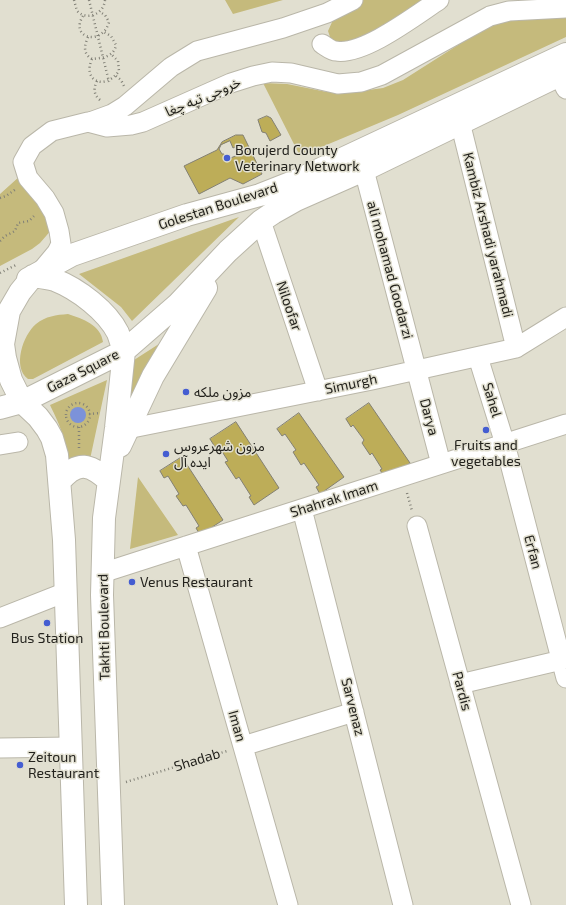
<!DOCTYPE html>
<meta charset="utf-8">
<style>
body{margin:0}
canvas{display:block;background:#e1dfd0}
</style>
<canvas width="566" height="905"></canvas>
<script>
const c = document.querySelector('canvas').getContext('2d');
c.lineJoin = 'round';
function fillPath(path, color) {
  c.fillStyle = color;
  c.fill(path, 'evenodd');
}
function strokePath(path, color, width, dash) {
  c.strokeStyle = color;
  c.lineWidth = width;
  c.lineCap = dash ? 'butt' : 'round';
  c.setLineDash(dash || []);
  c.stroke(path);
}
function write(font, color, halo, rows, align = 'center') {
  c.font = font + ' "Exo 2","Noto Sans Arabic",sans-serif';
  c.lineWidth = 3;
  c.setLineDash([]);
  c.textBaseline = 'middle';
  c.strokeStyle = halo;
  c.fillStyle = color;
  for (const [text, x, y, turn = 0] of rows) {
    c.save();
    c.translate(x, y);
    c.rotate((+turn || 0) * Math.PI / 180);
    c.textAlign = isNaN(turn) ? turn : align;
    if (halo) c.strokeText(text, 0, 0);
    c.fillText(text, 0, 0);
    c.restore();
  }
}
const green = new Path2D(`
 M225,0H283L233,14Z
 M360,0H429L405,16L346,45L331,40L328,31L333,20Z
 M566,15V37L398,115L300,156L263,83L287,84L327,92H354L383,88L403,80L469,38L497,23L522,18Z
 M20,176L53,228L40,243L32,249L0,266V194Z
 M239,217L132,321L121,307L79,274Z
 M68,314C83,319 101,325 103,342L33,379H28C12,367 23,335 36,324C46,316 56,315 68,314Z
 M162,342L130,397L134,360Z
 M107,380L89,464H66C66,438 61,428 50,405Z
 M138,477L178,535L130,549Z`);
const water = new Path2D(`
 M70 415a8 8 0 1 1 16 0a8 8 0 1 1-16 0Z`);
const building = new Path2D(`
 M267,116L271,118L281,135L270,141L266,133L262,132L258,120Z
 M236,135H243L262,174L243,184L230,178L199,194L184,166L217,150L222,142Z
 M230,141L233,148L235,147L238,155L228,159L224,154H222L219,149L221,145Z
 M369,403L410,463L386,479L380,470L382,469L372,453L370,455L362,443L364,440L353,425L351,427L346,419Z
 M299,413L344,477L320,494L316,487L319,485L304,463L301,465L293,452L296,450L285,434L282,436L277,429Z
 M236,422L279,488L254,505L249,497L251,496L239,477L236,479L225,462L228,461L218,445L215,447L210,439Z
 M182,457L223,520L200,535L196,528L199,526L186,505L183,506L176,496L179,494L168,476L164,478L160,471Z`);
const path = new Path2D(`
 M74,0L77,11C87,21 104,14 105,0
 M89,0L109,82
 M83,16C69,38 102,47 109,22L105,15L100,12
 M88,37C84,46 83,54 92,59C102,58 114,57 116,45L111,36L104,32
 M92,59C82,81 105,91 119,71L118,61L111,54
 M116,76L121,80L124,86
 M97,81C93,89 94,95 100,100
 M0,198L6,196L16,189
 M0,241L5,236L15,231L18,223L29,221L36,214
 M0,273L16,265
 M66 415a12 12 0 1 1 24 0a12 12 0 1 1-24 0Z
 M89,414L100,413
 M79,427V449
 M407,493L412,511
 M126,782L227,751`);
const minor = new Path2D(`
 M322,44C326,46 331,51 336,51C363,56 416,15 439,0
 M559,75L566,89
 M90,122L112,114L125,106L171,67L197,51L283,28L327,13L353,0
 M460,122L516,348
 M364,170L441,464
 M261,221L318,391
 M42,270L57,252L61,244L59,231L54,213L45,198L28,178L23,162L32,146L52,131L88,122L107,127L131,125L143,122L231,83L253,76L272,72L291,73L338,84L361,82L382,75L490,16L509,11L566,8
 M478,357L505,444L566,678
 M127,429L372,380L516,348L566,317
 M0,445L18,442
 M302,509L403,905
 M417,526L521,905
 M186,546L288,905
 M102,573L566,424
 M0,618L66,592
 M460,684L566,659
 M243,746L354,712
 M0,748L71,747`);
const major = new Path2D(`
 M28,279L72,255L187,215L260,195L293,182L566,54
 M0,408L22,402L124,351C122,345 120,339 118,333C107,311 78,289 55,280C48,278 40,277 33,276L20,292L9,311L3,344L5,358L11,380L22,402L38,417L47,429L52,438L57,455L64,540L76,905
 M120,446L153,376L206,288
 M60,481C78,460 90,464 109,481
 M113,905L102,595L104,518L116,428L124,351L178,304L228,251L261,221L273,213L296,200L364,170L566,72`);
const markers = [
 [227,158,4,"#445dd1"],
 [186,392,4,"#445dd1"],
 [486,430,4,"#445dd1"],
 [166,454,4,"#445dd1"],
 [132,582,4,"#445dd1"],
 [47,623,4,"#445dd1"],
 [20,765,4,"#445dd1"]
];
const streetNames = [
 ["خروجی تپه چغا",203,97,-23],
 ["Golestan Boulevard",218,206,-18],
 ["Kambiz Arshadi yarahmadi",488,235,76],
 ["ali mohamad Goodarzi",390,270,75],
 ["Niloofar",289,306,71],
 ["Gaza Square",83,371,-27],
 ["Simurgh",351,384,-12],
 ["Sahel",492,400,73],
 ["Darya",429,417,75],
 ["Shahrak Imam",334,499,-18],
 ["Erfan",533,552,75],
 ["Takhti Boulevard",104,627,-91],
 ["Pardis",462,691,75],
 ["Sarvenaz",353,707,76],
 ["Iman",237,726,74],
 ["Shadab",197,760,-17]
];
const poiNames = [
 ["Borujerd County",235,150],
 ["Veterinary Network",235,166],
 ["مزون ملکه",194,392],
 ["Fruits and",486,445,"center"],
 ["vegetables",486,461,"center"],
 ["مزون شهرعروس",174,446],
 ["ایده آل",174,462],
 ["Venus Restaurant",140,582],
 ["Bus Station",47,638,"center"],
 ["Zeitoun",28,757],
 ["Restaurant",28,773]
];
fillPath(green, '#c5ba7c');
fillPath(water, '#7c92d9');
fillPath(building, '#bdad58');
strokePath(building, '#838073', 1);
strokePath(minor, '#bab7a9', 21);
strokePath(major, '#bab7a9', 24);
strokePath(path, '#828177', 2.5, [1, 3]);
strokePath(minor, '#fff', 19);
strokePath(major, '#fff', 22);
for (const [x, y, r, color] of markers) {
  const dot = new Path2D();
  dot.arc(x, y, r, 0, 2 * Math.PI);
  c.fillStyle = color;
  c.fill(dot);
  strokePath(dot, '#e1dfd0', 1.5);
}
write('14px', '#23221d', '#e1dfd0', streetNames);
write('14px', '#23221d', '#e1dfd0', poiNames, 'left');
</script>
